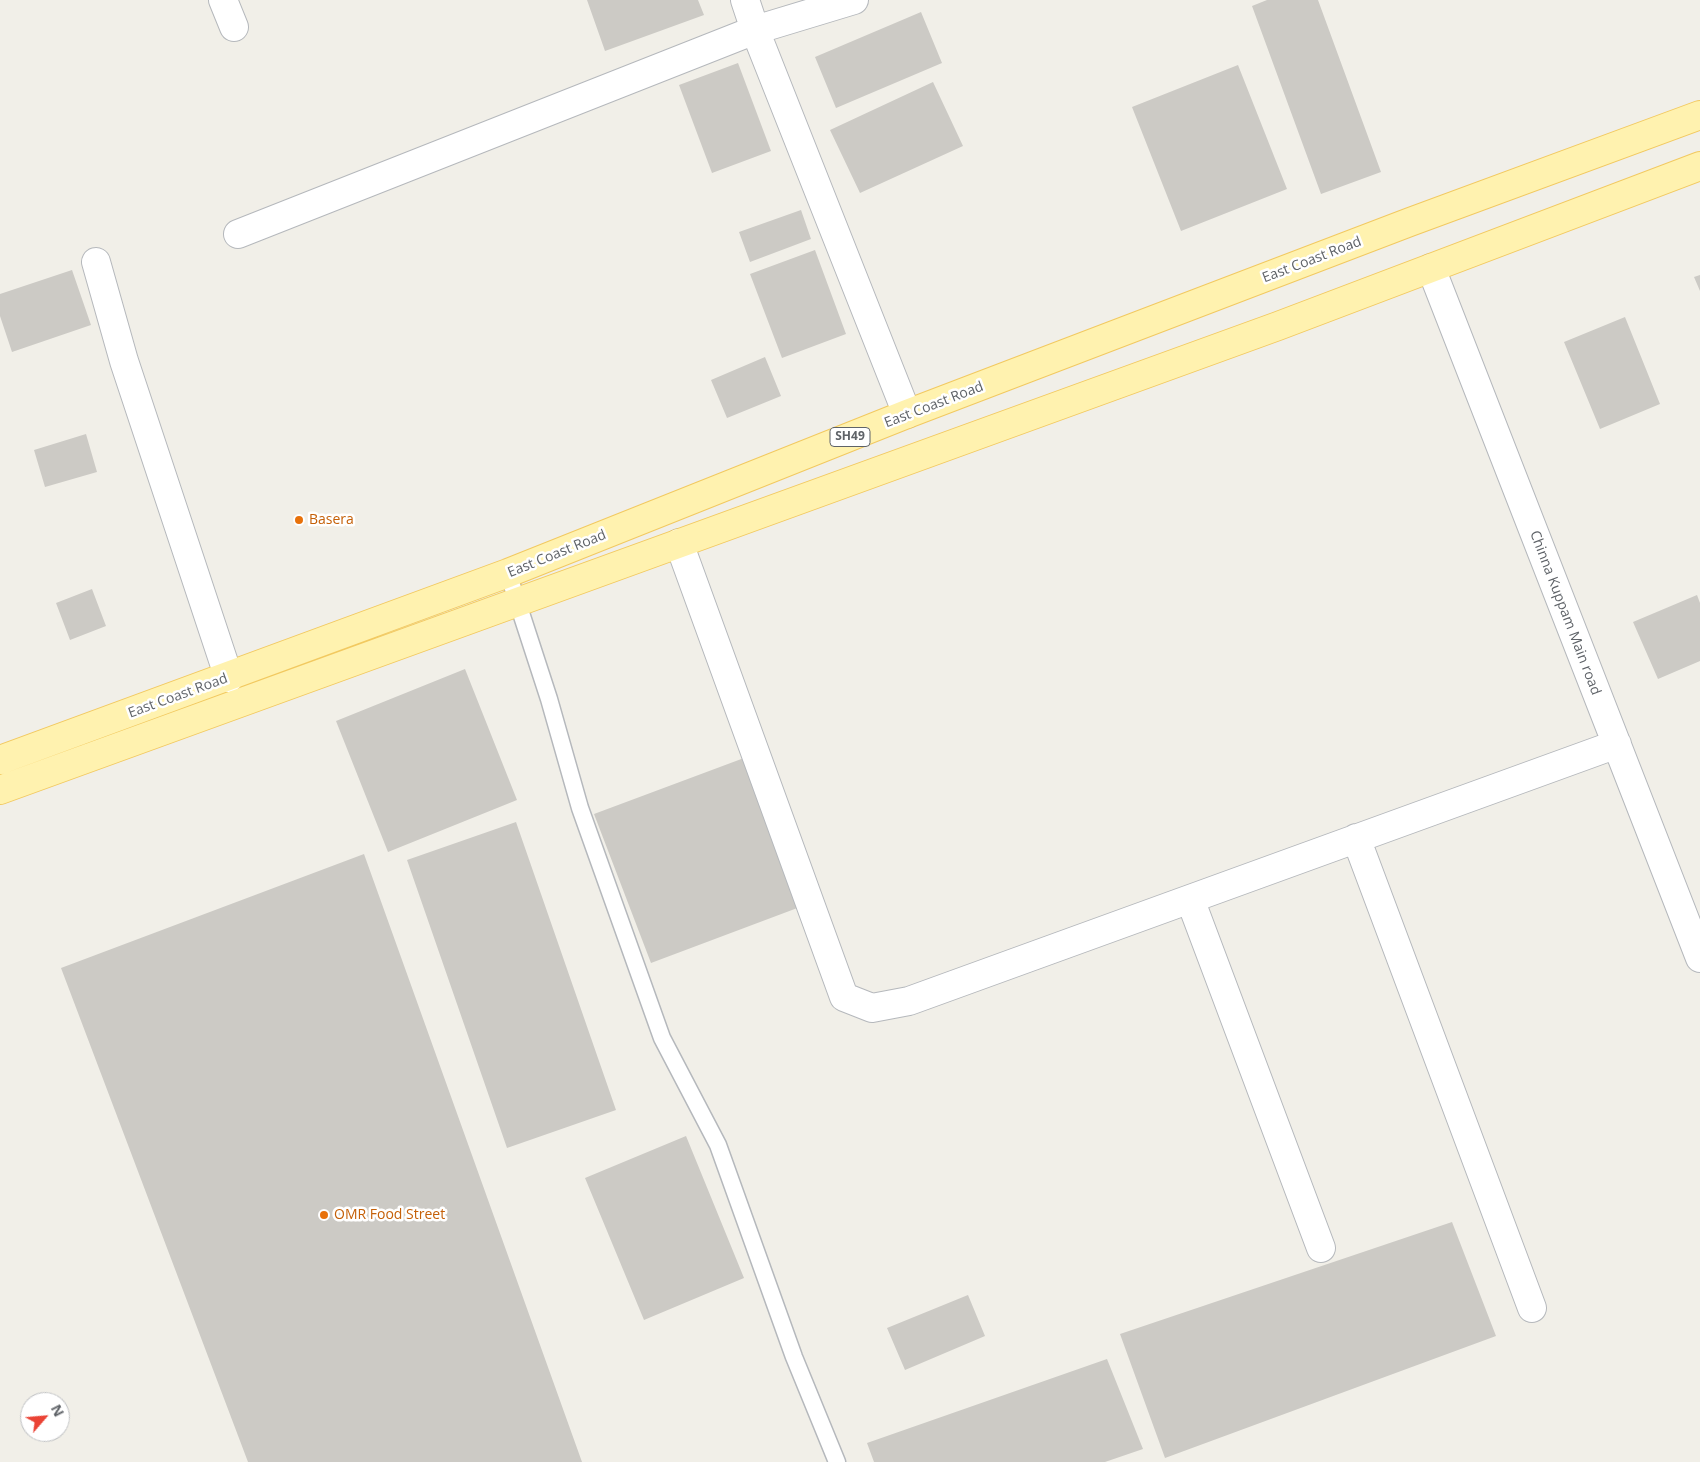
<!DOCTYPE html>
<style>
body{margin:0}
#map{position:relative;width:1700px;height:1462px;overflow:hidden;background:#f1efe8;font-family:"Open Sans",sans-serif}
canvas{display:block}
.north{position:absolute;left:20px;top:1392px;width:50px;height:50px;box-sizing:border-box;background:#fff;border:1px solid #bfc1c3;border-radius:50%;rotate:63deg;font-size:14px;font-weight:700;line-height:20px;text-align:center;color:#5f6368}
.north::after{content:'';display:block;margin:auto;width:18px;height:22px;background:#ea4335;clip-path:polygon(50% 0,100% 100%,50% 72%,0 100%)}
</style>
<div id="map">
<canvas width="1700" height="1462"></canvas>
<div class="north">N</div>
</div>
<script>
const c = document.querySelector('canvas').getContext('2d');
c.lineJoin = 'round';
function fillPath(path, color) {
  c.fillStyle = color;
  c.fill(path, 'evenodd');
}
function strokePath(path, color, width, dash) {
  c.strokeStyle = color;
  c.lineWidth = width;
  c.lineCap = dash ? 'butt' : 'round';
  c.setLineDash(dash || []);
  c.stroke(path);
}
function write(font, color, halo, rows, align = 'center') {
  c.font = font + ' "Open Sans",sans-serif';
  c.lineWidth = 5;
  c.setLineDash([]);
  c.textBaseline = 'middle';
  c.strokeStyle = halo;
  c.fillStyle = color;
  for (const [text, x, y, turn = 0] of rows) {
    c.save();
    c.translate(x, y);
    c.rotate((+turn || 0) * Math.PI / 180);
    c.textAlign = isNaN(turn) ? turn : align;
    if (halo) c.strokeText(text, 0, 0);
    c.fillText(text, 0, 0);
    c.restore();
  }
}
const building = new Path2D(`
 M587,0H698L704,15L605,51Z
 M1267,0H1318L1381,172L1321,194L1252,6Z
 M921,12L942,63L836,108L815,57Z
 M738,63L771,151L712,173L679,85Z
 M1238,65L1287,189L1181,231L1132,107Z
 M933,82L963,146L860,193L830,130Z
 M801,210L811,239L750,262L739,232Z
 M815,250L846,334L782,358L750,274Z
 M72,270L91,325L12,352L0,316V294Z
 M1700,275V291L1694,277Z
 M1625,317L1660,404L1600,429L1564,342Z
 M765,357L781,396L727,418L711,380Z
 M86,434L97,472L45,487L34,450Z
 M92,589L106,626L70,640L56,603Z
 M1697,595L1700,603V661L1658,679L1633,622Z
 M465,669L517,800L388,852L336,721Z
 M744,758L800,907L651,963L594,814Z
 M516,822L616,1110L507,1148L407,860Z
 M364,854L582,1462H248L61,968Z
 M686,1136L744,1278L644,1320L585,1178Z
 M1452,1222L1496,1336L1165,1458L1120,1334Z
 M968,1295L985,1336L905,1370L887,1328Z
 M1107,1359L1143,1449L1105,1462H874L867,1443Z`);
const lane = new Path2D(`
 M508,573L549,699L580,808L662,1038L718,1145L794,1357L837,1462`);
const street = new Path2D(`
 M223,0L234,27
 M745,0L755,30L907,414
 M238,234L755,30L854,0
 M96,262L124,361L229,678
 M1431,268L1700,958
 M679,543L844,997L872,1008L909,1001L1617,744
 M1356,838L1532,1308
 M1190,899L1321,1248`);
const primary = new Path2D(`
 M0,760L508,573L907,414L1410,222L1700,115
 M0,790L1278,326L1700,166`);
const markers = [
 [299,520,5,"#e8710a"],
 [324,1215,5,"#e8710a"]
];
const shields = [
 [850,437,40]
];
const shieldNames = [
 ["SH49",850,437]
];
const streetNames = [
 ["East Coast Road",1312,260,-21],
 ["East Coast Road",934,405,-21],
 ["East Coast Road",557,554,-22],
 ["Chinna Kuppam Main road",1565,613,69],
 ["East Coast Road",178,696,-20]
];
const foodNames = [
 ["Basera",309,520],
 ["OMR Food Street",334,1215]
];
fillPath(building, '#cccac5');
strokePath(lane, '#b5b8bc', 19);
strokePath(street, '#b5b8bc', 30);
strokePath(primary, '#f2c960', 30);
strokePath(lane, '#fff', 16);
strokePath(street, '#fff', 28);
strokePath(primary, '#fff2af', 28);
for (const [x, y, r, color] of markers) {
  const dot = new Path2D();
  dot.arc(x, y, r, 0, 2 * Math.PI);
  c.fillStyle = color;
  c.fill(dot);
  strokePath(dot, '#fff', 2);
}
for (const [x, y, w] of shields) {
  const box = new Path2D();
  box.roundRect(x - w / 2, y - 9.5, w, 19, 4);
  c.fillStyle = '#fff';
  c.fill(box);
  strokePath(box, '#5f6368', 1);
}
write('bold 12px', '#5f6368', null, shieldNames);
write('14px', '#5f6368', '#fff', streetNames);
write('14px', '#c56008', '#fff', foodNames, 'left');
</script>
